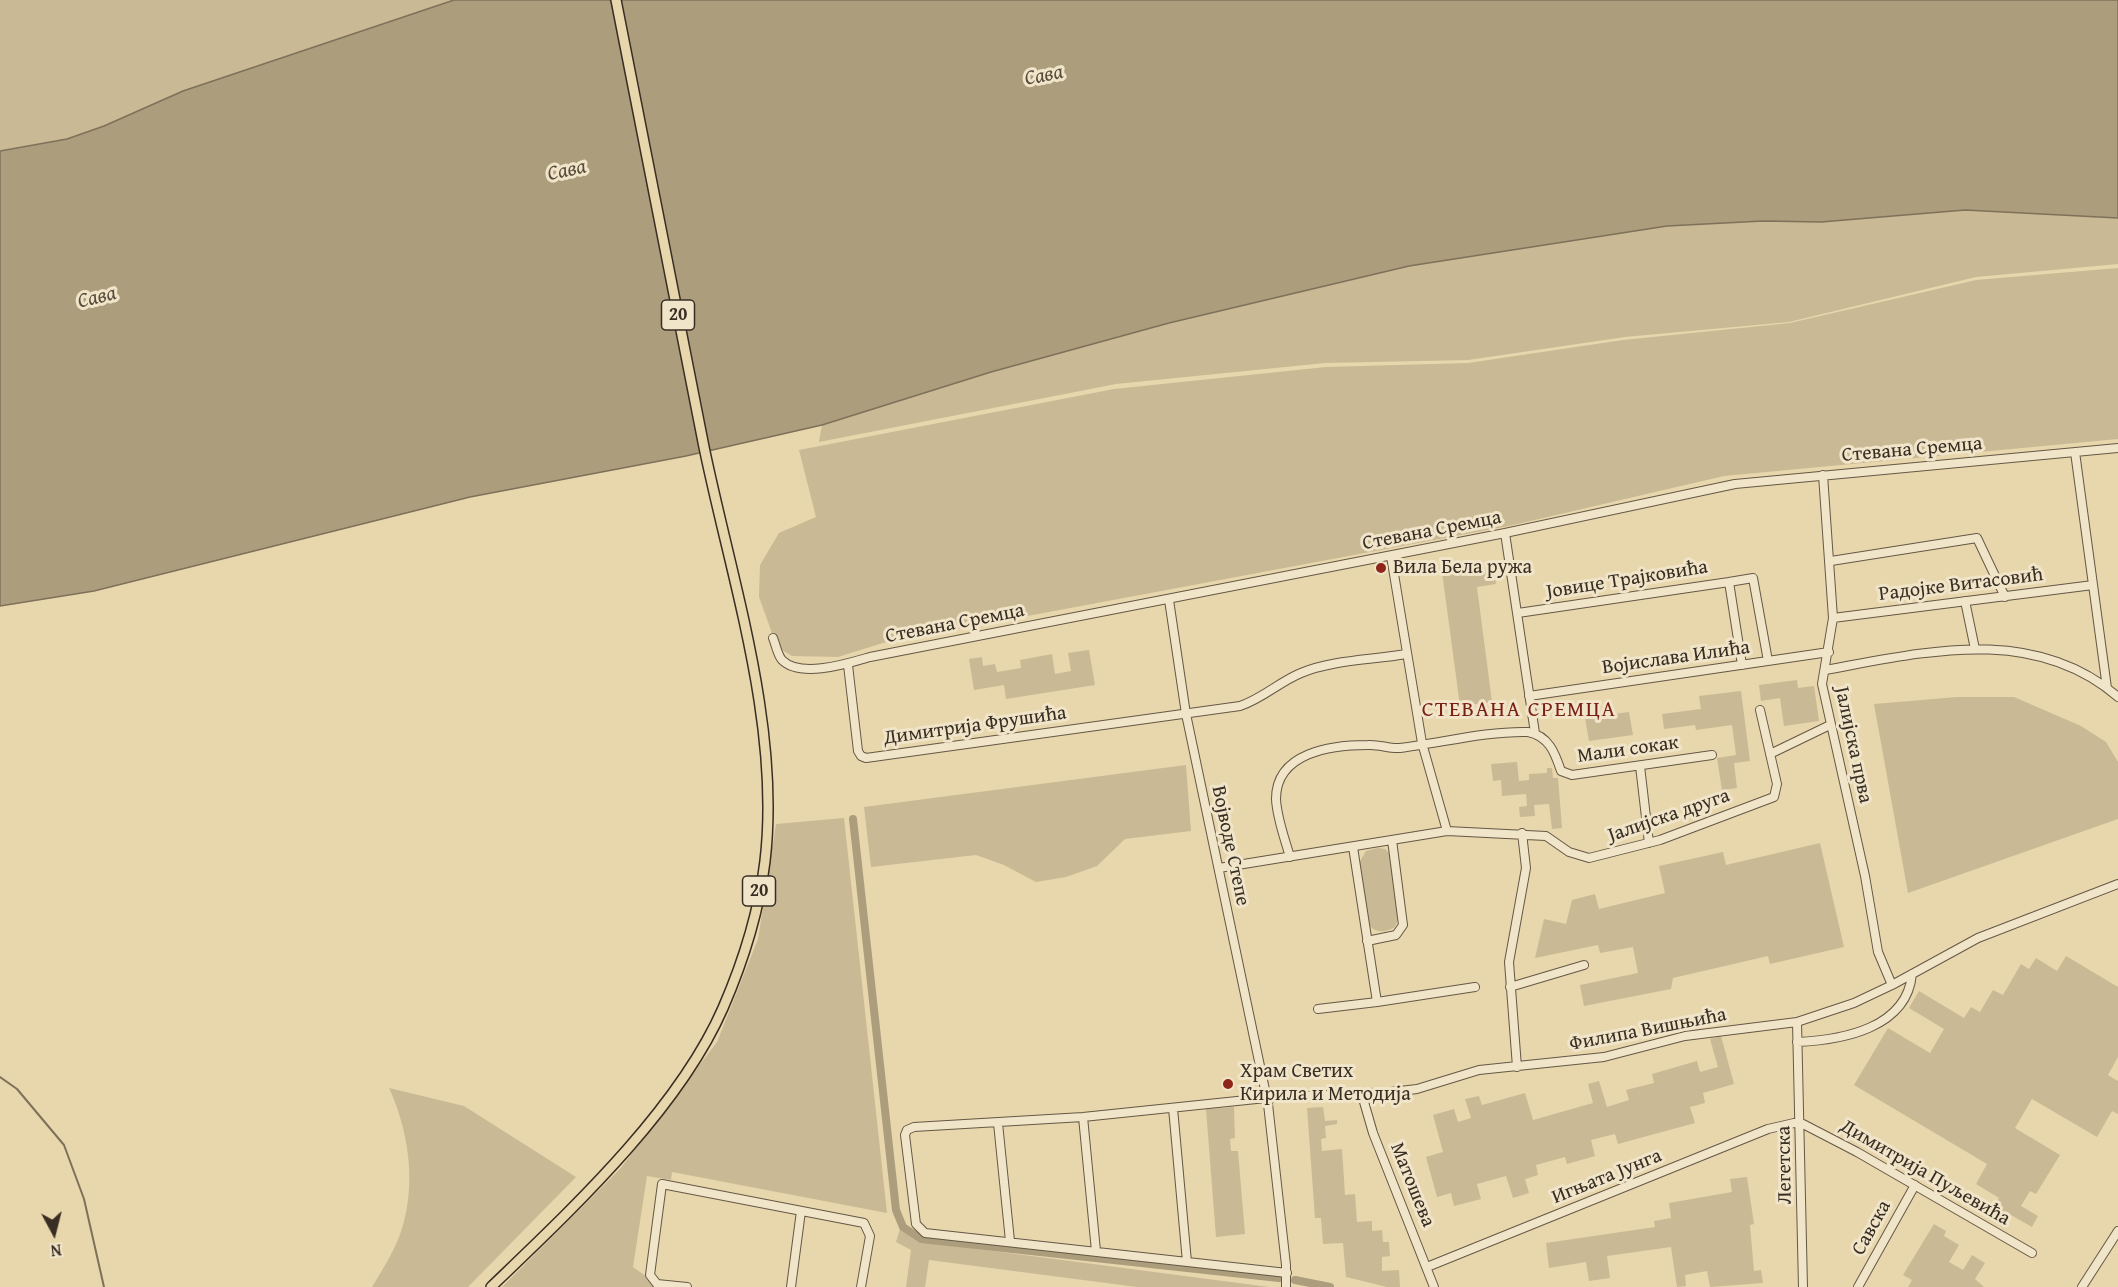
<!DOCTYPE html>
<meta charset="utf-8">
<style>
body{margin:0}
#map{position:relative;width:2118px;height:1287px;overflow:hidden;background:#e8d6ac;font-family:"Gentium Book Plus",serif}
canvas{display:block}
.north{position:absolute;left:24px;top:1203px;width:60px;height:60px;-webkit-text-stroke:4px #f0e4c9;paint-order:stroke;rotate:173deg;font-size:16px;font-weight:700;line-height:24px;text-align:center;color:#392e23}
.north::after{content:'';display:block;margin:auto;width:21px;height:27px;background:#392e23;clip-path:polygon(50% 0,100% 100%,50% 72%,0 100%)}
</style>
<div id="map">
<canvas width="2118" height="1287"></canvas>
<div class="north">N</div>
</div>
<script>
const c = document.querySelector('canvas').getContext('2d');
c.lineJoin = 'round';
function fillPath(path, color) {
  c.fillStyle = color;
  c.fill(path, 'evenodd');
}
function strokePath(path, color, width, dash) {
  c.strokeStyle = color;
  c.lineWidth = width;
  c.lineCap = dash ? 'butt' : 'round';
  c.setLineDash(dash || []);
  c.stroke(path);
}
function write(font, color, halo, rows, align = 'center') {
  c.font = font + ' "Gentium Book Plus",serif';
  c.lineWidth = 6;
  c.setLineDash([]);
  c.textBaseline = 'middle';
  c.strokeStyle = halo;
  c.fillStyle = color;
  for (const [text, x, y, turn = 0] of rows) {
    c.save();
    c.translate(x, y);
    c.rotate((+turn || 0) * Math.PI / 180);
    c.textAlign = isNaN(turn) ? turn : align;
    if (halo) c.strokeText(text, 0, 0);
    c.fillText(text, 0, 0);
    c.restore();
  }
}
const green = new Path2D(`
 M0,0H454L183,91L104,126L67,139L0,151Z
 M1965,210L2118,218V264L1976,277L1789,322L1625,337L1468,360L1325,363L1116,384L819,442L822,425L991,372L1169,323L1409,266L1667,226L1763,221L1821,222Z
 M2118,268V439L1724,476L1509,526L883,643L838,657L792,656L777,647L759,597L760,565L779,533L816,517L799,450L1114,389L1326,367L1468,363L1623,340L1790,323L1976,280Z
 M1494,569L1496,584L1477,587L1492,702L1460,706L1442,572Z
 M1089,650L1095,685L1006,699L1004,685L974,690L969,659L982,657L983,666L995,664L997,672L1021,668L1020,660L1052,654L1055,674L1071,671L1068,653Z
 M1797,680L1798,688L1814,686L1819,721L1784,726L1780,698L1761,701L1759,685Z
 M1741,691L1750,761L1734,763L1737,788L1722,790L1717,758L1736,755L1732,725L1696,730L1695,725L1664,729L1662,714L1701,709L1699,696Z
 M1957,697H2014L2081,726L2106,742L2118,762V819L1908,893L1874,704Z
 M1629,712L1633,735L1589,741L1585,718Z
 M1517,762L1519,781L1529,780V774L1547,773V768H1552L1553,778H1558L1562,828L1552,829L1549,804L1534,805L1535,816L1520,817L1519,807L1527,806L1526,794L1502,796L1501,780L1493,781L1491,764Z
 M1186,765L1191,831L1125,839L1097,866L1066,877L1036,882L1004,865L976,855L871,867L864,807Z
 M844,818L887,1213L672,1172L671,1180L647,1176L633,1267L661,1287H502L620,1169L717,1042L758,939L776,824Z
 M1820,843L1844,947L1770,964L1768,956L1673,978L1671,989L1584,1006L1580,985L1638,973L1633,947L1600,953L1598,945L1535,958L1544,919L1566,924L1572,900L1595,894L1599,909L1665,893L1659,866L1723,852L1726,865Z
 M1378,848L1385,849L1392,856L1399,917L1395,927C1385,933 1375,933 1368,924L1359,863L1366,851Z
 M2066,956L2118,987V1057L2108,1075L2118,1081V1114L2112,1111L2097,1137L2032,1099L2015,1128L2060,1155L2036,1194L2030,1191L2021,1206L2038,1216L2032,1227L2011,1215L2004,1228L1987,1218L1999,1198L1976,1184L1987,1164L1854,1085L1888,1028L1930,1053L1944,1029L1909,1008L1919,991L1964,1018L1971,1007L1980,1012L1993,990L2003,995L2021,964L2029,969L2036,958L2057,971Z
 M1721,1036L1734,1084L1703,1093L1705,1103L1690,1107L1695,1123L1618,1144L1615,1134L1591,1140L1595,1156L1567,1164L1565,1157L1536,1165L1538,1175L1525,1179L1529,1193L1513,1198L1506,1176L1477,1184L1481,1199L1454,1206L1451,1193L1437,1197L1426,1157L1443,1152L1433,1115L1454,1109L1458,1122L1471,1118L1465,1099L1479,1096L1482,1105L1525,1093L1533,1120L1593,1103L1588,1084L1599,1081L1607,1107L1629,1100L1626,1090L1654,1083L1652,1074L1697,1061L1700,1072L1718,1067L1710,1039Z
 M389,1088L464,1106L576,1177L468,1287H372C384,1267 397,1247 403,1225C416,1180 408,1129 389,1088Z
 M1234,1107L1235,1138L1230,1139L1231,1151H1238L1245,1234L1216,1237L1206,1109Z
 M1323,1107L1325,1121L1337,1120V1124L1325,1126L1326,1138L1321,1139L1322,1151L1342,1149L1345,1195L1355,1194L1357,1222L1372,1221V1231L1382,1230L1383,1242H1389L1390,1256L1382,1257V1271L1399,1270L1400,1287H1387L1346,1277L1343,1243L1323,1244L1321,1218H1315L1307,1108Z
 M1747,1177L1754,1224L1750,1225L1754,1271L1761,1270L1763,1283L1710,1287L1707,1271L1685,1275L1686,1286L1677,1287L1671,1247L1607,1256L1610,1278L1589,1281L1586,1262L1549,1268L1546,1243L1655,1227L1654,1221L1671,1218L1669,1203L1732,1192L1730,1179Z
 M1934,1224L1946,1231L1944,1236L1959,1245L1949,1262L1963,1270L1972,1255L1985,1263L1975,1279L1984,1287H1908L1912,1280L1903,1275Z
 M900,1229L917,1241L1269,1287H1137L929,1260L925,1287H906L911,1250L896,1242Z`);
const water = new Path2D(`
 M454,0H2118V218L1965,210L1821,222L1763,221L1667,226L1409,266L1169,323L991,372L822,425L686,456L470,497L94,591L0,606V151L67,139L104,126L183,91Z`);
const stream = new Path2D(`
 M0,1077L17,1089L64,1145L84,1199L104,1287`);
const canal = new Path2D(`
 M853,819L896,1210L903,1227L921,1239L1279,1278
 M1295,1280L1330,1287`);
const minor = new Path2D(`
 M2075,452L2107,688
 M1823,475L1833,618L1822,684L1865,876L1878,952L1892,985
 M1505,533L1535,733
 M1391,556L1422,743L1447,831
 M1831,561L1977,538L2005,597
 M1729,582L1753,578L1768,661
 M1169,600L1186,714L1268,1104L1286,1265V1287
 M1965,601L1975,649
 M1518,613L1729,582L1742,665
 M1833,618L2093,585
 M773,638C776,645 777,654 782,660C801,679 849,663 870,657L1505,533L1735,484L2118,448
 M848,665L858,751L861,756L866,758L1240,706C1262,699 1279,682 1301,673C1332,660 1372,660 1406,654
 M1825,670C1925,652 2033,624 2118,697
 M1529,696L1829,652
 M1770,754L1830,725
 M1640,766L1649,843
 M1353,847L1377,1002L1475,987
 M1290,857C1285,839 1277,819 1276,799C1276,752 1332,745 1368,745C1379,744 1389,749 1400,748C1442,743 1485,731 1528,732C1549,736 1555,753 1561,771L1572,775L1712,755
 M1219,868L1447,831L1546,836L1569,852L1589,858L1660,840L1774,797L1777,784L1760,710
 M1367,941L1396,935L1403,925L1392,840
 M1510,987L1584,965
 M1318,1009L1377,1002
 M1797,1022L1803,1287
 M1797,1042C1843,1040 1907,1028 1912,974
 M1517,1067L1509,962L1526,868L1522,833
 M1362,1095L1373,1133L1434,1287
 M1173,1108L1187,1262
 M1083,1117L1096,1251
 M998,1123L1010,1241
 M1427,1267L1768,1129L1794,1123L1803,1124L1857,1152L2032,1253
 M1287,1273L925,1233L916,1224L905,1135L907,1130L914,1127L1083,1117L1266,1098L1391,1092L1417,1089L1479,1070L1604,1057L1685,1036L1797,1022L1854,1003L1892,985L1978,938L2118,884
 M687,1287L657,1284L650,1275L662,1184L864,1223L870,1236L861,1287
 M791,1287L801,1211
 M1858,1287L1915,1185
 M2082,1287L2118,1231`);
const major = new Path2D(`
 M491,1287C571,1210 678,1111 723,1008C743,962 759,911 765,861C781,726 731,578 704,447C674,298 645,149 616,0`);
const markers = [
 [1381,568,6,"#8f2418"],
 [1228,1084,6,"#8f2418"]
];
const shields = [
 [678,315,33],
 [759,891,33]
];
const shieldNames = [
 ["20",678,315],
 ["20",759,891]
];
const streetNames = [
 ["Стевана Сремца",1912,450,-5],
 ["Стевана Сремца",1432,531,-11],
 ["Јовице Трајковића",1627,580,-9],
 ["Радојке Витасовић",1961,585,-7],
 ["Стевана Сремца",955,624,-11],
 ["Војислава Илића",1676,658,-8],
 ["Димитрија Фрушића",975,726,-8],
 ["Јалијска прва",1853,745,78],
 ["Мали сокак",1628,750,-8],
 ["Јалијска друга",1669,816,-19],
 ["Војводе Степе",1230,846,78],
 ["Филипа Вишњића",1648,1030,-11],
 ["Легетска",1785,1165,-91],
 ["Димитрија Пуљевића",1925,1173,30],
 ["Игњата Јунга",1607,1177,-22],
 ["Матошева",1412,1185,68],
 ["Савска",1872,1228,-61]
];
const poiNames = [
 ["Вила Бела ружа",1393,568],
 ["Храм Светих",1240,1072],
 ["Кирила и Методија",1240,1095]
];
const waterNames = [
 ["Сава",1044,76,-11],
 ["Сава",567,171,-12],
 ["Сава",97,298,-14]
];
const quarterNames = [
 ["СТЕВАНА СРЕМЦА",1519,710]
];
fillPath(green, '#cab995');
fillPath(water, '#ac9d7d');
strokePath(water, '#7e7159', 1.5);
strokePath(stream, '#7e7159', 2);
strokePath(canal, '#ac9d7d', 8);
strokePath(minor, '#655845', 10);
strokePath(major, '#392e23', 12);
strokePath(minor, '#f0e4c9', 8);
strokePath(major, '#e8d6ac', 9);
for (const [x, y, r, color] of markers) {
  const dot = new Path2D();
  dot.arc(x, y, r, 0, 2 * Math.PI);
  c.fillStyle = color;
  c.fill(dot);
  strokePath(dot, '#f0e4c9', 2);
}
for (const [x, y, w] of shields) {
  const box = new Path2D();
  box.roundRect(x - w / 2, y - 15, w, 30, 4.5);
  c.fillStyle = '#f0e4c9';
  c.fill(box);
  strokePath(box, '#392e23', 1.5);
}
write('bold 18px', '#392e23', null, shieldNames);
write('20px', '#392e23', '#f0e4c9', streetNames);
write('20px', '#392e23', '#f0e4c9', poiNames, 'left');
write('italic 21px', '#564a3a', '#f0e4c9', waterNames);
c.letterSpacing = '1.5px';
write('22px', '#7a1f14', '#f0e4c9', quarterNames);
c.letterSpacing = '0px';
</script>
